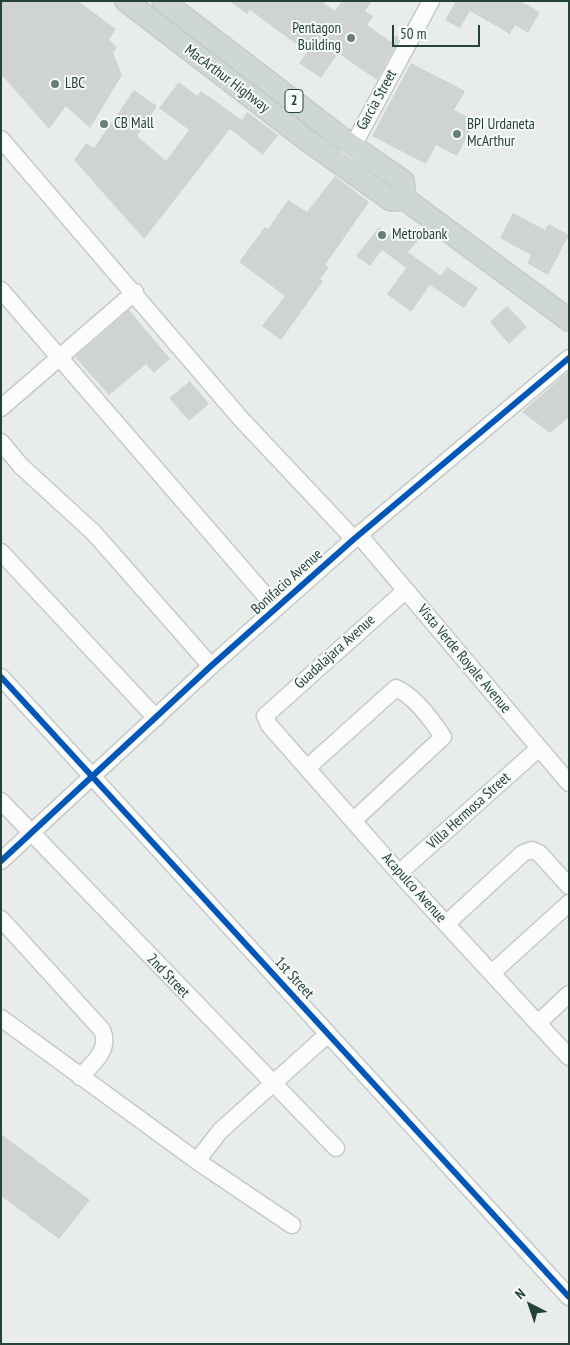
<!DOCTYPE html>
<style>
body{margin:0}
#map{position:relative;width:570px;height:1345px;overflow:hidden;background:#e8edeb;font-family:"PT Sans Narrow",sans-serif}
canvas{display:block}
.frame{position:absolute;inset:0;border:2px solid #24423a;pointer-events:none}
.north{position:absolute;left:505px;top:1280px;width:50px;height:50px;-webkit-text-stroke:4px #f7fbf9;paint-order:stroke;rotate:319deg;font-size:14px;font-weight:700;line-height:20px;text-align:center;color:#24423a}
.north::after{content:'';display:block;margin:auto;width:18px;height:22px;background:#24423a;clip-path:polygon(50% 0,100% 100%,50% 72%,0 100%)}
.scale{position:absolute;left:392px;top:25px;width:88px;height:22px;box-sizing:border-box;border:2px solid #24423a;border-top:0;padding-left:6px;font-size:15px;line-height:18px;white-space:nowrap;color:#24423a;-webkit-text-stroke:4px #f7fbf9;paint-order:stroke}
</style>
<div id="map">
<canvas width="570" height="1345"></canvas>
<div class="frame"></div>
<div class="north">N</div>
<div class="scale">50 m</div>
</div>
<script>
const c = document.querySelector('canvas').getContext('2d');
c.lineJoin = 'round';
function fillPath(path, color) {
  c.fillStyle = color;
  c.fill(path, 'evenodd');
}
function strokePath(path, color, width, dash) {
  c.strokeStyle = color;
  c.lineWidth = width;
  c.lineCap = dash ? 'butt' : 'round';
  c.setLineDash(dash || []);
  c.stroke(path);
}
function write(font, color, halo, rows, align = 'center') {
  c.font = font + ' "PT Sans Narrow",sans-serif';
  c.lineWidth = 4;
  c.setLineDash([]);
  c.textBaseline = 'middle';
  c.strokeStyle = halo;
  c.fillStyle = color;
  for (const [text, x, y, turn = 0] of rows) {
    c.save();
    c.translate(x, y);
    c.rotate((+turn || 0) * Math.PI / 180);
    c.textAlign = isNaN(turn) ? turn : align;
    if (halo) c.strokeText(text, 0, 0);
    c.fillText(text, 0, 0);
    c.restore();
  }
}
const building = new Path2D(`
 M1,1H78L116,29L109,40L117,47L113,53L122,75L90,128L66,106L49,129L1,74Z
 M229,1H321L335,11L342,1H372L365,11L373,16L367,25L391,42L396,35L400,38L377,80L338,53L321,78L299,63L307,52L250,10L247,14Z
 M452,1H520L540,12L528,33L515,25L510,34L470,11L460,28L445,20L455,3Z
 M411,63L465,91L454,110L475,121L457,156L436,145L426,164L372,136Z
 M179,82L197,96L201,91L242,120L247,112L278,135L263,155L230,129L144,239L74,160L86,143L94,148L134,90L157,106L137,136L166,161L189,130L159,108Z
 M335,176L369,202L325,265L329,267L320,279L323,281L281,340L262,326L285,296L239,262L265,227L268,229L288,200L307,212Z
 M513,213L545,230L549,224L569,235L548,275L527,263L531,255L500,238Z
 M379,227L395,239L404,227L419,239L408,252L441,276L447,267L478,288L464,308L430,285L411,312L387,294L406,268L382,250L370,266L356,256Z
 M507,306L527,327L509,344L490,322Z
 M129,310L170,359L154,373L146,364L109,395L75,357Z
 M569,371V417L550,433L522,412Z
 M190,381L209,404L189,421L169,398Z
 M1,1134L90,1200L59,1239L1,1196Z`);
const minor = new Path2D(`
 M1,139L241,419L354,539
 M348,155L431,1
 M1,290L276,608
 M1,408L135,292
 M1,442L21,466L94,533L211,666
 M359,535L569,783
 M1,552L156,718
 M406,590L265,716L269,725L399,873L569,1057
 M1,677L569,1297
 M307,768L396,688C414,696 432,720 443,737L354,820
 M1,801L336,1148
 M1,861L211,666L354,539L569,358
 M399,873L538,749
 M1,919L102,1030C111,1050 92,1064 80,1077
 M446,924L523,853L532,850L539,853L569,886
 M492,973L569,903
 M1,1018L197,1161L220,1131L328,1034
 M538,1023L569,994
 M197,1161L292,1225`);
const major = new Path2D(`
 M126,1L307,140L391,200L405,199L569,320
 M163,1L352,146L403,181L405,199`);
const cycleway = new Path2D(`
 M1,677L569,1297
 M1,861L211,666L354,539L569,358`);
const markers = [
 [351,38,5,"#697e78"],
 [55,84,5,"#697e78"],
 [104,124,5,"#697e78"],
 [457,134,5,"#697e78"],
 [382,235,5,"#697e78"]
];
const shields = [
 [294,101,18]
];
const shieldNames = [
 ["2",294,101]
];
const poiNames = [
 ["Pentagon",341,29,"right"],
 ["Building",341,46,"right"],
 ["LBC",65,84],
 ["CB Mall",114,124],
 ["BPI Urdaneta",467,125],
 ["McArthur",467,142],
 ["Metrobank",392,235]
];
const streetNames = [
 ["MacArthur Highway",227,79,37],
 ["Garcia Street",377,100,-61],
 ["Bonifacio Avenue",287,582,-42],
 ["Guadalajara Avenue",335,652,-42],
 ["Vista Verde Royale Avenue",464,659,50],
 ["Villa Hermosa Street",469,811,-42],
 ["Acapulco Avenue",414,888,48],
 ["2nd Street",168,976,46],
 ["1st Street",294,978,48]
];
fillPath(building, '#cfd4d2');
strokePath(minor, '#c5cac8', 19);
strokePath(major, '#c3ccc9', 24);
strokePath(minor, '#fcfcfc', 16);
strokePath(major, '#cfd7d5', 21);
strokePath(cycleway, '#0057b8', 6);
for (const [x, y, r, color] of markers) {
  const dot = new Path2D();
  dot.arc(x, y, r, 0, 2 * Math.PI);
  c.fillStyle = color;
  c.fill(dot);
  strokePath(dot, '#f7fbf9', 2);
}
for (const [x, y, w] of shields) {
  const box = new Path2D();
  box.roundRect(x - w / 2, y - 11.5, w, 23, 4);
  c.fillStyle = '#f7fbf9';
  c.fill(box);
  strokePath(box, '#24423a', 1);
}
write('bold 14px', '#24423a', null, shieldNames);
write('15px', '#24423a', '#f7fbf9', poiNames, 'left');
write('15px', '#24423a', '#f7fbf9', streetNames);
</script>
